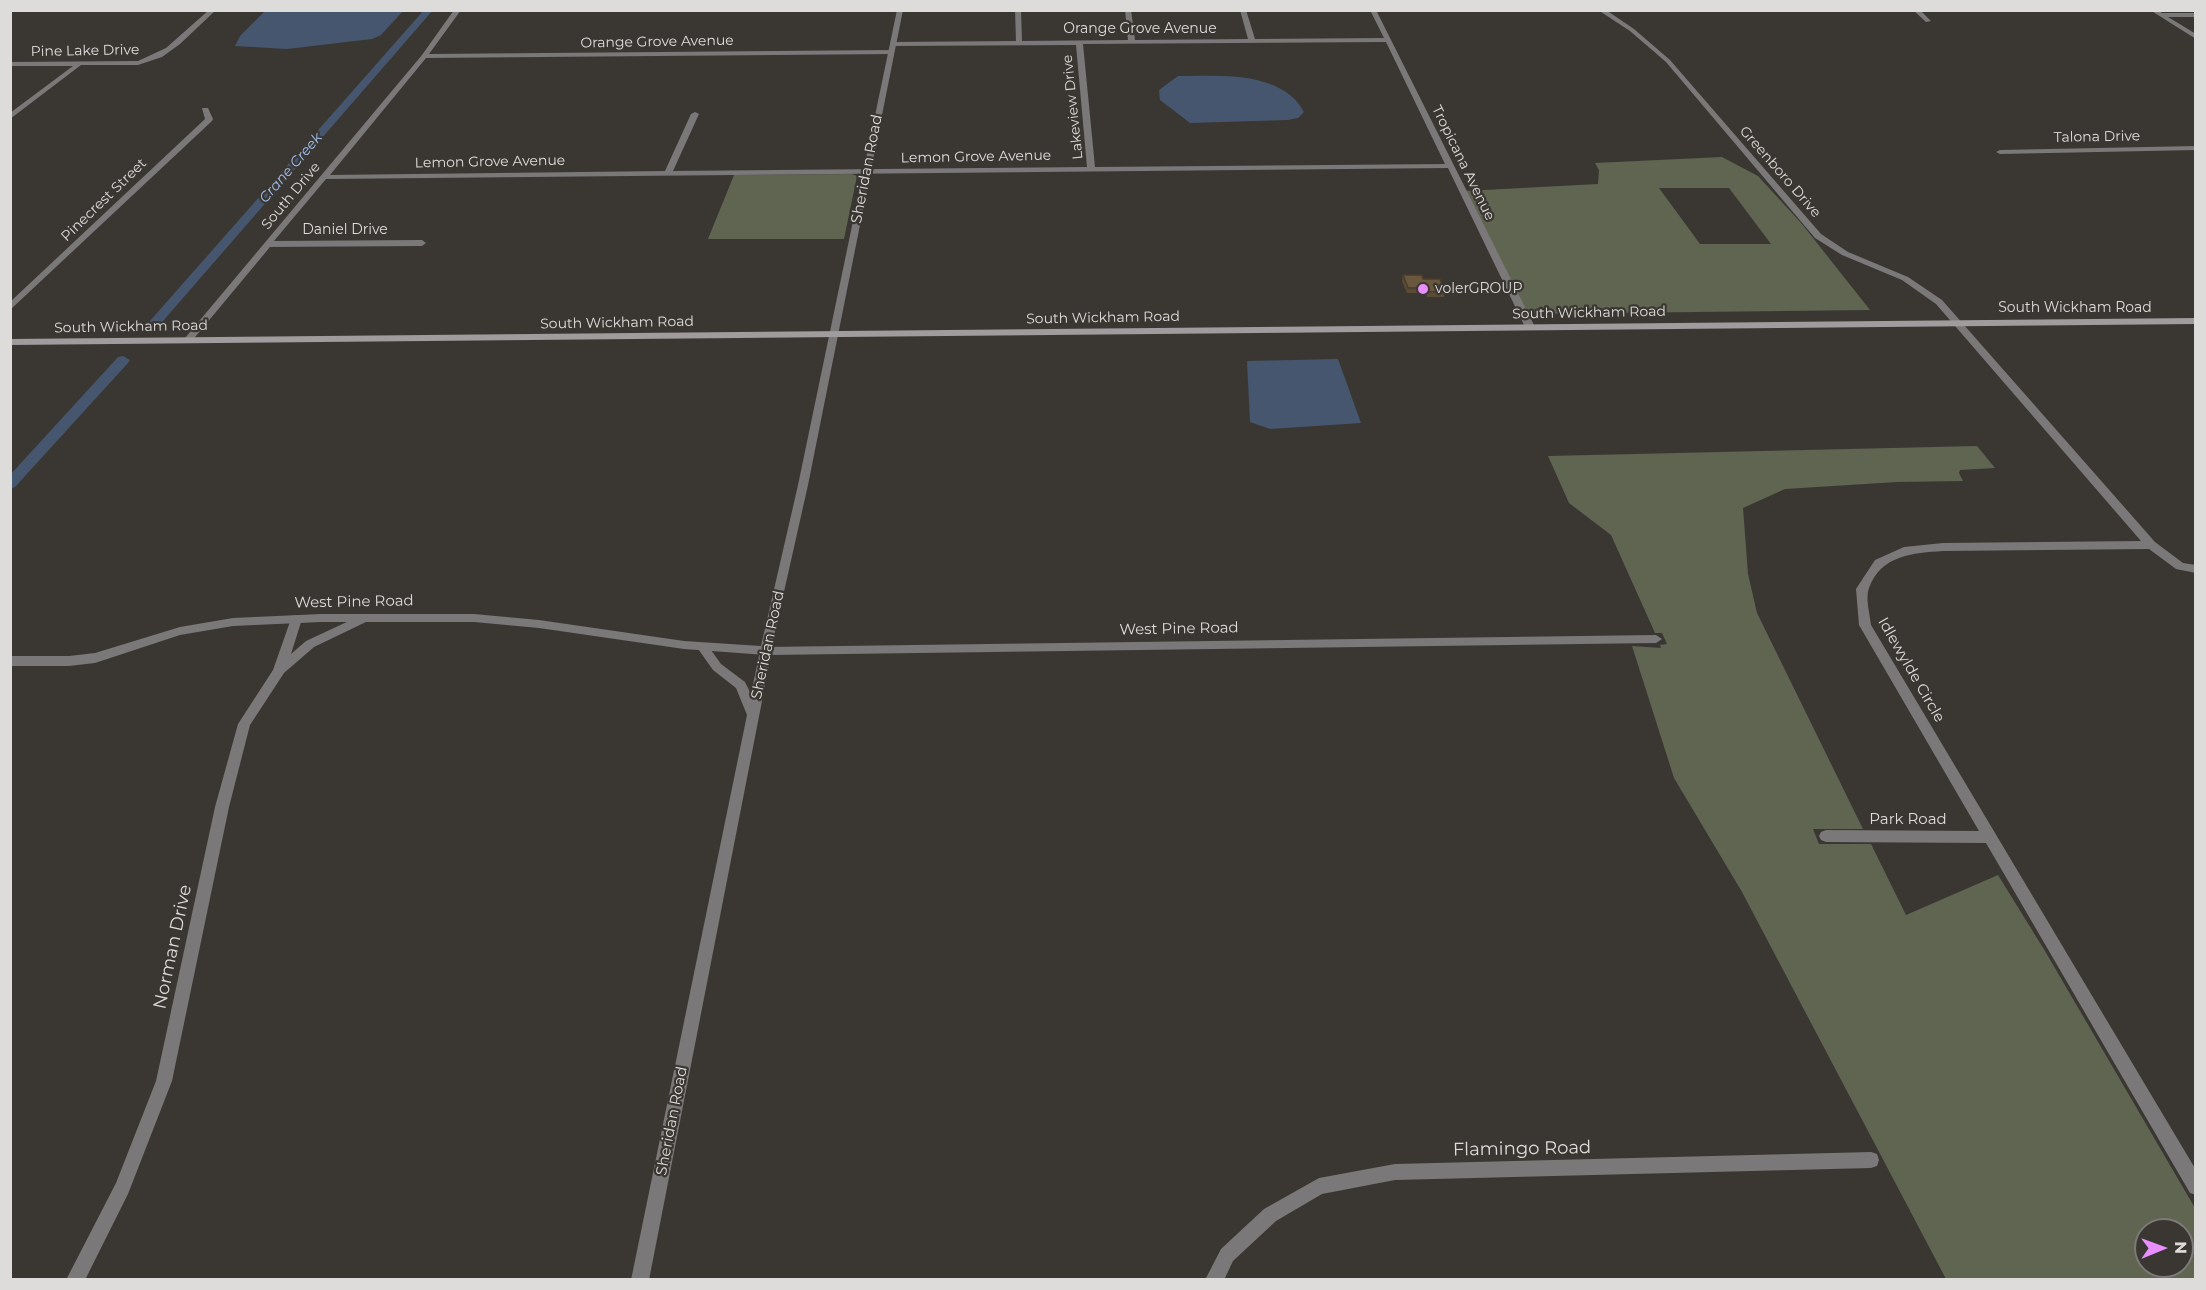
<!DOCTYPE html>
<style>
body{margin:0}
#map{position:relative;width:2206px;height:1290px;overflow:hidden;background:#3a3733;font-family:Montserrat,sans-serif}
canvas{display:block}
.frame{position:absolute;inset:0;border:12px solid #dedcda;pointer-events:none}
.north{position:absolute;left:2134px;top:1218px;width:60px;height:60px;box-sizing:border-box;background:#3a3733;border:2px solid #7c7976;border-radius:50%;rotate:89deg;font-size:16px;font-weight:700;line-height:24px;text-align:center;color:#dedcda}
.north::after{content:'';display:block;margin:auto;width:21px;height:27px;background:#e88eff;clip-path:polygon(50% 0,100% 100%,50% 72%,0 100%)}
</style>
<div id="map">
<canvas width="2206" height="1290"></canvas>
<div class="frame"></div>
<div class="north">N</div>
</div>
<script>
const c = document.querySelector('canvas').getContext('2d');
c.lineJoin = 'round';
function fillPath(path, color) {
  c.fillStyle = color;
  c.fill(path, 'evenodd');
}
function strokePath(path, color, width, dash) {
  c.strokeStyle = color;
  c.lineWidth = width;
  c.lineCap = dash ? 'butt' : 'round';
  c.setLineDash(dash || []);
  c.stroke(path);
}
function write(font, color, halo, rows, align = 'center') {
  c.font = font + ' Montserrat,sans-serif';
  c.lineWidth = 4.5;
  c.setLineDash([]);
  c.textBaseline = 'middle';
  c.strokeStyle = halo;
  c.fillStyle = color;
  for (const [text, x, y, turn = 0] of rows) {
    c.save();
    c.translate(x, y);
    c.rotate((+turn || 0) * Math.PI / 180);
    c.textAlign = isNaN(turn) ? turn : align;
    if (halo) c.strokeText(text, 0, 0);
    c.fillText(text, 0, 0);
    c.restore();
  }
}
const green = new Path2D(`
 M1722,157L1758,176L1802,224L1870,310L1523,314L1465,191L1598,184L1599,170L1595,163ZM1659,188H1729L1771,244H1700Z
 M852,174L857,176L844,239H708L734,175Z
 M1977,446L1995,468L1960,470L1959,473L1963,481L1897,482L1785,489L1743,508L1748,574L1757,613L1863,829H1813L1819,844H1871L1906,915L1998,875L2045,951L2195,1208V1279H1946L1742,892L1674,778L1632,646L1661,648L1660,645L1667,644L1662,633H1655L1611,535L1569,503L1548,456ZM2146,1230H2182V1266H2146Z`);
const water = new Path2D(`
 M265,11V10L403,11L381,35L372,39L287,49L235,46L240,36Z
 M1178,76C1218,76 1282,70 1304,112L1298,118L1288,120L1190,123L1160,100L1159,90Z
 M1338,359L1361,423L1270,429L1250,422L1247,361Z`);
const canal = new Path2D(`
 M424,10H433L157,328H149L147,325L149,322Z
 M123,356L130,360L128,363L15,487L10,489V475L118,357Z`);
const minor = new Path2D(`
 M209,10H216L180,44L162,57L138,65H81L10,119V113L73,66H10V62L138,61L166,48Z
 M454,10H461L429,54L891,50L894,52L891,54L426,58L330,175L665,171L691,114L695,112L699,114L673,171L1087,167L1076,45L893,46L890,44L893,42L1016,41L1015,10H1021L1022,41L1128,40L1125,10H1131L1135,40L1248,39L1240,10H1246L1255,39L1384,38L1370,10H1376L1535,327L1530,330L1525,327L1448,168L326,179L274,241L422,240L426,243L422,246L270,247L191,342H185V338L422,55ZM1386,42L1445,164L1095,167L1083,44Z
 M1598,10H1606L1634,29L1670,60L1821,234L1848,252L1908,277L1942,300L2155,542L2183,563L2196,565V573L2176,569L2149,549L1943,551C1913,553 1881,555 1869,588C1865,597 1870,615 1871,625L2196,1170V1195L2190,1193L1986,843L1826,842L1821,840L1819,836L1821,832L1826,830L1979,831L1859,625L1856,589L1875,560L1904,547L1943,543L2141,541L1936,304L1902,280L1842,255L1815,238L1666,62L1630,31Z
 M1913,10H1920L1931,21L1926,22Z
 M2150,10H2158L2162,13H2196V17H2168L2196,34V39Z
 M202,108H208L213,119L212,121L10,310V302L205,119Z
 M2196,146V150L2000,154L1996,152L2000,150Z
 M364,614L370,618L368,621L314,647L284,673L250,725L229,807L172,1081L128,1194L85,1280H66L116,1183L156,1081L215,807L238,724L273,670L292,616L296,615L302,619L291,654L306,641Z
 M1656,635L1662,639L1656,643L771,655L649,1280H631L747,715L736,688L713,670L696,646L698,643H706L721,664L745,682L751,694L760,651L766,647Z
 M1871,1152L1877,1154L1879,1160L1877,1166L1871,1168L1395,1180L1322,1194L1276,1221L1233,1261L1224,1280H1205L1221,1249L1264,1209L1319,1178L1395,1164Z`);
const tertiary = new Path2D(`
 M897,10H903L808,485L770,654L766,655L684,649L539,628L474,622H321L233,626L180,635L95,663L69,666H10V656H69L95,653L180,627L233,618L321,614H474L539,620L684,641L761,646L798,485Z`);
const secondary = new Path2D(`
 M2196,318V324L10,345V339Z`);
const wall = new Path2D(`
 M1403,275L1423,279L1445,291L1444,297H1427L1425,293H1407L1402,281Z`);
const building = new Path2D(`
 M1403,275H1422L1423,279H1440L1445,291L1428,292L1427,288H1408Z`);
const markers = [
 [1423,289,6,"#e88eff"]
];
const farStreetnames = [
 ["Orange Grove Avenue",1140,29],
 ["Orange Grove Avenue",657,42,-1],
 ["Pine Lake Drive",85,51,-1],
 ["Lakeview Drive",1073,107,-96],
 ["Talona Drive",2097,137,-1],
 ["Lemon Grove Avenue",976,157,-1],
 ["Lemon Grove Avenue",490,162,-1],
 ["Tropicana Avenue",1463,163,64],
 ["Greenboro Drive",1780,172,49],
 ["South Drive",291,196,-50],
 ["Pinecrest Street",104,200,-44],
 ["Daniel Drive",345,230],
 ["South Wickham Road",2075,308],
 ["South Wickham Road",1589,313,-1],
 ["South Wickham Road",1103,318,-1],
 ["South Wickham Road",617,323,-1],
 ["South Wickham Road",131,327,-1]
];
const farWaternames = [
 ["Crane Creek",291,168,-49]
];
const farPoinames = [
 ["volerGROUP",1435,289]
];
const streetNames = [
 ["Sheridan Road",867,169,-79],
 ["West Pine Road",354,602,-1],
 ["West Pine Road",1179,629,-1],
 ["Sheridan Road",768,645,-78],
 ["Idlewylde Circle",1911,670,60],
 ["Park Road",1908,820],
 ["Sheridan Road",672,1121,-79]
];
const nearStreetnames = [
 ["Norman Drive",173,947,-78],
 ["Flamingo Road",1522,1149,-1]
];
fillPath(green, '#5f6551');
fillPath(water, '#46566e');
fillPath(canal, '#46566e');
fillPath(minor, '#7a7878');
fillPath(tertiary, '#7a7878');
fillPath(secondary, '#a09b9c');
fillPath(wall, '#5a4b35');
fillPath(building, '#69573e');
strokePath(building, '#4a3d2b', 1.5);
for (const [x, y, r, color] of markers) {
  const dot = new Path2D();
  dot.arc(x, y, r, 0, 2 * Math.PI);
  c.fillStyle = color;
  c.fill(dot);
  strokePath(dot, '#3a3733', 2);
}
write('14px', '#dedcda', '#3a3733', farStreetnames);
write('italic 14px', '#a1c0ee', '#3a3733', farWaternames);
write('14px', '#dedcda', '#3a3733', farPoinames, 'left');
write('15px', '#dedcda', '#3a3733', streetNames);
write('18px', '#dedcda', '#3a3733', nearStreetnames);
</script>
